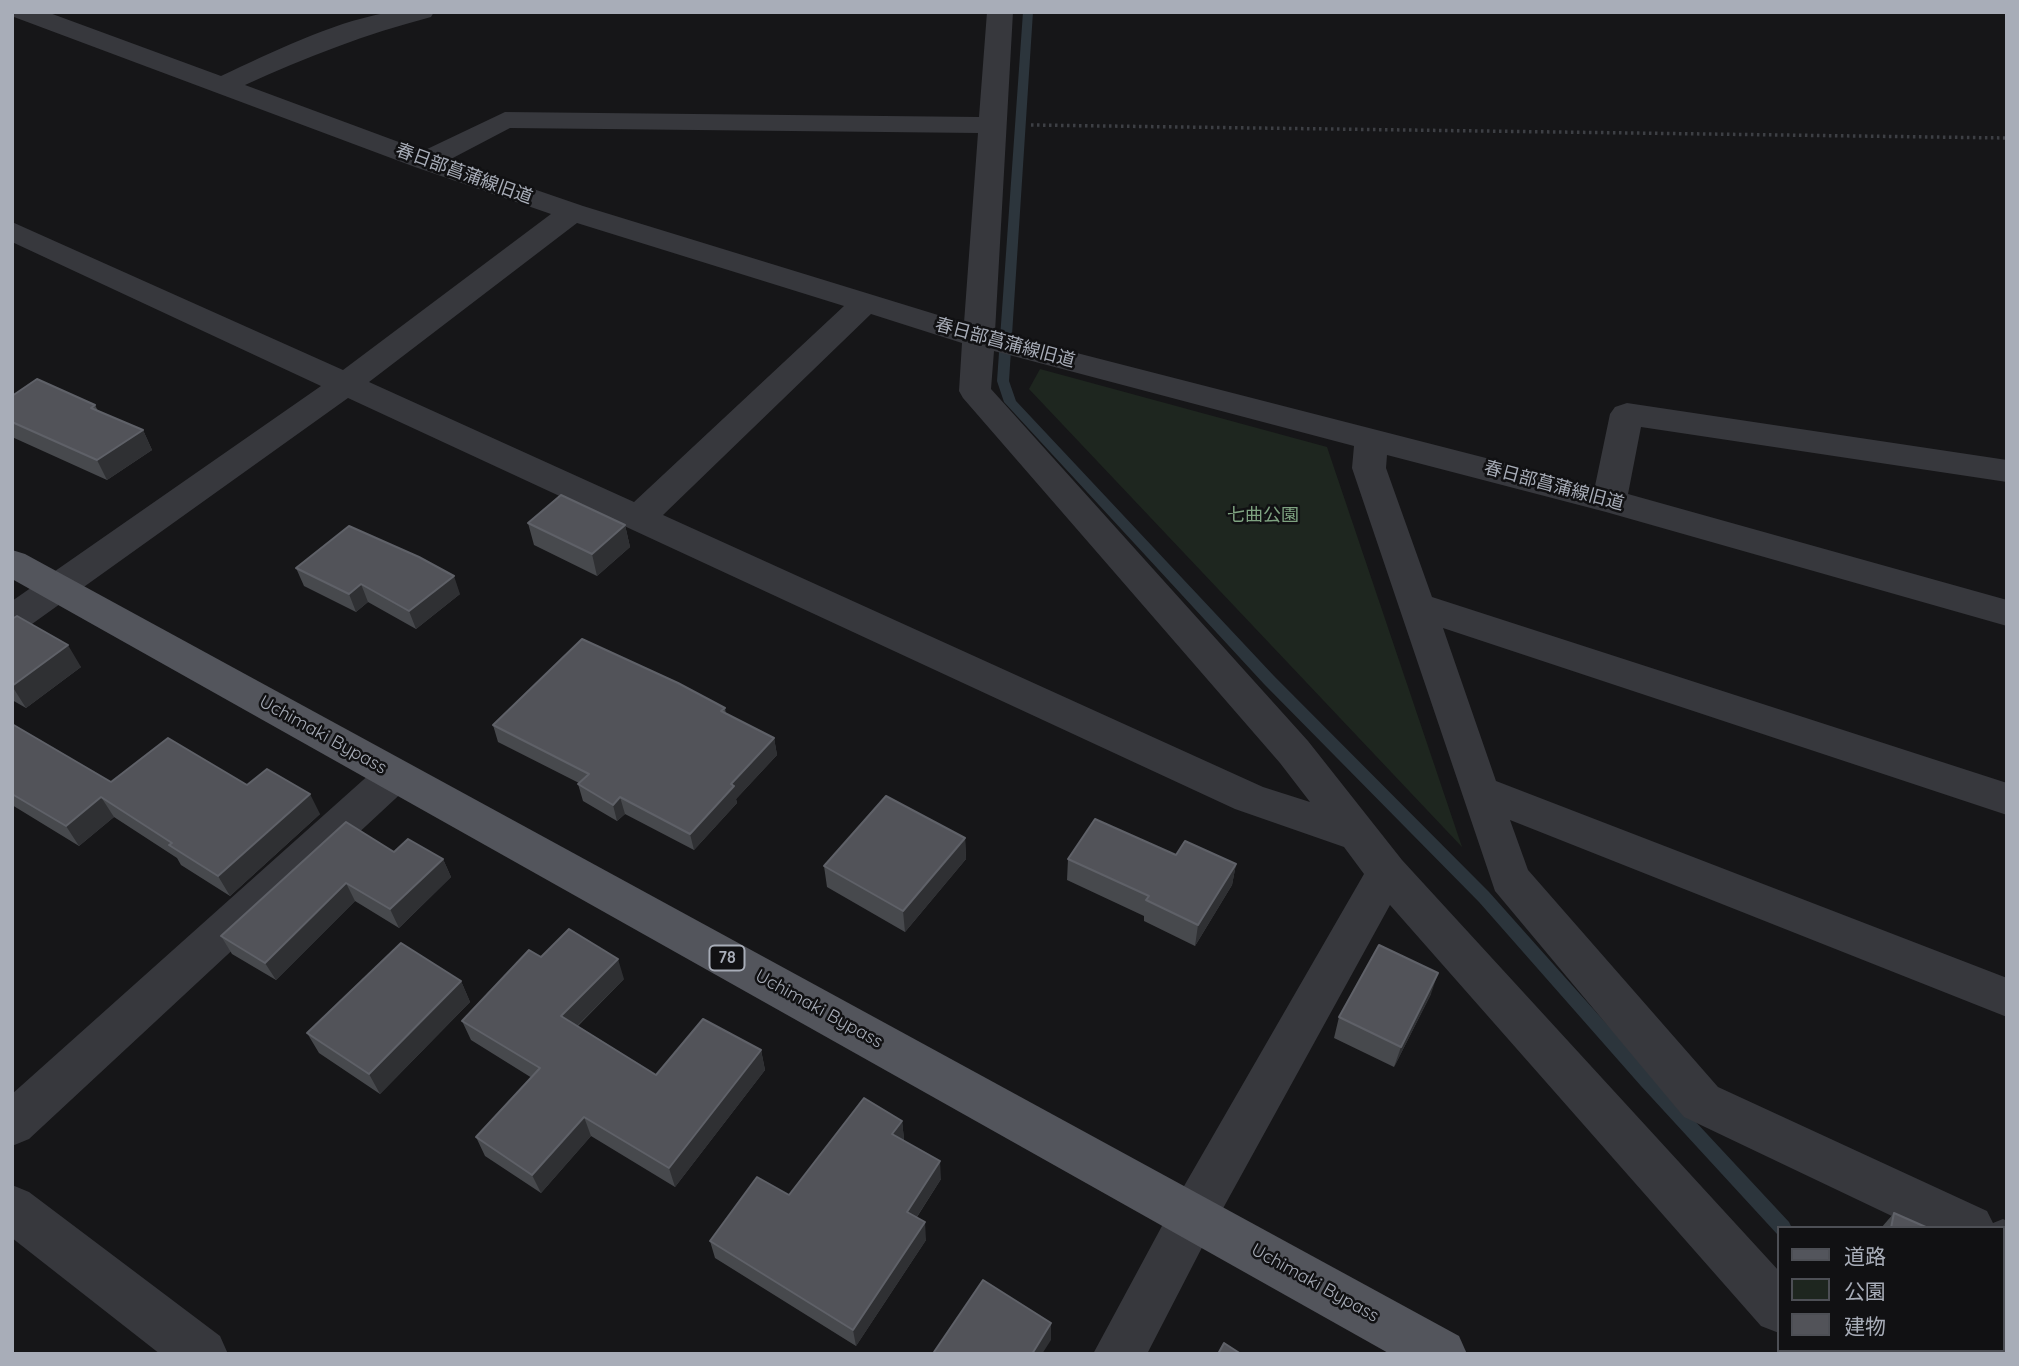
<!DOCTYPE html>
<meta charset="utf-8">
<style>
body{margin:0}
#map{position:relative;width:2019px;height:1366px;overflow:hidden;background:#161618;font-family:Quicksand,"Noto Sans JP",sans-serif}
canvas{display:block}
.frame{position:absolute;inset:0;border:14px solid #a8adb8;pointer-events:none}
.legend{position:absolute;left:1777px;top:1226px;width:228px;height:126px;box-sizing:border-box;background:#111113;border:2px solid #4d4f55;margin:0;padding:9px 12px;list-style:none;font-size:21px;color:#a8adb8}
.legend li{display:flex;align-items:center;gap:14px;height:35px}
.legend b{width:35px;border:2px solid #4d4f55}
</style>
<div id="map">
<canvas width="2019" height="1366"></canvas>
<div class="frame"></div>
<ul class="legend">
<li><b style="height:9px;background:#53555c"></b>道路</li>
<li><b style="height:19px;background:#1e261f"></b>公園</li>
<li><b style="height:19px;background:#525359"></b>建物</li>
</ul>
</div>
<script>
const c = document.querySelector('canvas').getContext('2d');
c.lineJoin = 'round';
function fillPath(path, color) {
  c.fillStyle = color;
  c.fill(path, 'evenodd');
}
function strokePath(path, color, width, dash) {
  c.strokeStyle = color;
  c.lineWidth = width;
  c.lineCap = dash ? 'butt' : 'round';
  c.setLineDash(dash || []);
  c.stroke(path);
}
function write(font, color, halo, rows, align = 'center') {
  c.font = font + ' Quicksand,"Noto Sans JP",sans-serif';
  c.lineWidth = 5;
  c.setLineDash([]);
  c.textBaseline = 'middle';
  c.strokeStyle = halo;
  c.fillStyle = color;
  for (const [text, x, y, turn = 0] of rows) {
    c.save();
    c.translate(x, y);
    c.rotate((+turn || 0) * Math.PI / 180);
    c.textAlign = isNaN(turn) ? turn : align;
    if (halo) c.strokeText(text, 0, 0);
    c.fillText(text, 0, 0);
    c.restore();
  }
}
const green = new Path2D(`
 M1040,369L1327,447L1462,847L1029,389Z`);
const stream = new Path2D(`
 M1023,12H1033L1009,381L1016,401L1274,676L1489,892L1653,1076L1789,1222L1792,1228H1779V1235L1777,1234L1641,1086L1479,902L1264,684L1004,402L997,381Z
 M1878,1350H1898L1899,1354H1879Z`);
const path = new Path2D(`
 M1031,125L2007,138`);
const minor = new Path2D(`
 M12,12H47L221,76C273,52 328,24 385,13C400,10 419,12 434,12L431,17C366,34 306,57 245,85L423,151L505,112L979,117L987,12H1013L995,332L1595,486L1610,414L1615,407L1627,403L2007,460V482L1641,427L1628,494L2007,600V626L1606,512L1387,455L1386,468L1432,597L2007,783V815L1443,628L1496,781L2007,978V1017L1510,820L1528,870L1718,1087L1987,1211L1993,1223L2003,1219L2007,1221V1269L2003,1267V1228H1917L1684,1117L1495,891L1352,468L1354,446L994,351L991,389L1308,741L1402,860L1779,1271V1333L1761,1326L1390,905L1210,1232L1147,1354H1093L1176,1200L1364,874L1344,847L1235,809L348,398L25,629L12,633V601L321,386L12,242V222L343,370L551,214L415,167L14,17ZM510,128L978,133L964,323L583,206L449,160ZM577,223L844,306L634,502L369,382ZM871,314L962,343L959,391L963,398L1280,763L1310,802L1263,787L663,515Z
 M395,759L409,764L415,775L409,786L29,1139L12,1146V1094L381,764Z
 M12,1185L29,1192L220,1336L228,1354H160L12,1238Z
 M1792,1350H1845L1847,1354H1794Z`);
const major = new Path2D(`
 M12,550L25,554L1459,1336L1467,1354H1390L12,579Z`);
const wall = new Path2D(`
 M12,396L95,405L98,411L143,430L152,450L107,480L12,437Z
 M528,523L625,525L630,547L597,576L534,545Z
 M296,568L460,594L416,629L368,602L356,612L304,586Z
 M12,619L81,667L26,708L12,700Z
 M725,708L726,714L774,738L777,755L736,799L737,803L694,850L625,814L617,821L583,801L578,784L579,783L498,742L493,725Z
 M12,724L111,782L247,785L320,814L230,896L181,865L177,858L114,817L79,846L12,805Z
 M965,838L966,859L905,932L827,887L824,866Z
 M394,852L443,859L451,877L399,928L355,901L276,980L232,954L221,936Z
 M1068,859L1236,864L1232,885L1195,946L1144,921V916L1067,880Z
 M624,979L578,1026L656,1075L761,1050L765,1070L675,1187L591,1136L541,1193L485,1156L476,1137L532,1078L471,1040L462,1021Z
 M461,981L470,1002L380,1094L319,1053L307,1033Z
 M1431,994L1394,1067L1334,1038L1339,1017Z
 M902,1121L904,1139L903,1141L941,1179L917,1217L926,1240L856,1346L715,1258L710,1241L789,1195Z
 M1894,1213L1928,1228H1881Z
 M1965,1350H2003L2007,1354H1964Z`);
const shadedWall = new Path2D(`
 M143,430L152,450L107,480L97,460Z
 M625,525L630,547L597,576L592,554Z
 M454,576L460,594L416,629L409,611Z
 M361,584L368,602L356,612L349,594Z
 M68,645L81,667L26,708L12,686Z
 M774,738L777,755L736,799L737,803L694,850L690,834L731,784Z
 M310,794L320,814L230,896L218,876Z
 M101,797L114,817L79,846L66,826Z
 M620,797L625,814L617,821L613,805Z
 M965,838L966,859L905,932L903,911Z
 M443,859L451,877L399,928L390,909Z
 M1236,864L1232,885L1195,946L1198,925Z
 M346,883L355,901L276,980L265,963Z
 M618,959L624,979L568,1035L561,1016Z
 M1438,973L1431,994L1394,1067L1401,1047Z
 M461,981L470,1002L380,1094L369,1074Z
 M761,1050L765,1070L675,1187L669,1168Z
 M584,1117L591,1136L541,1193L532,1175Z
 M902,1121L904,1139L894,1153L892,1134Z
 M940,1161L941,1179L909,1229L907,1212Z
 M925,1222L926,1240L856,1346L853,1330Z
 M1051,1323V1340L1042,1354H1032Z`);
const building = new Path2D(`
 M37,379L95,405L91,408L143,430L97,460L12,422V396Z
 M561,495L625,525L592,554L528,523Z
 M349,526L419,557L454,576L409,611L361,584L349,594L296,568Z
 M17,616L68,645L12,686V619Z
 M582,639L678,683L725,708L721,711L774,738L731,784L734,786L690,834L620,797L613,805L578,784L589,774L493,725Z
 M12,724L111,782L168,738L247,785L267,769L310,794L218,876L169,845L172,843L101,797L66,826L12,794Z
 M886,796L965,838L903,911L824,866Z
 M1095,819L1176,855L1185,841L1236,864L1198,925L1146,900L1149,896L1068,859Z
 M346,822L394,852L408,839L443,859L390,909L346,883L265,963L221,936Z
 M569,929L618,959L561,1016L656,1075L703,1019L761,1050L669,1168L584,1117L532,1175L476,1137L540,1068L462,1021L529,950L541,957Z
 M401,943L461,981L369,1074L307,1033Z
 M1379,945L1438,973L1401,1047L1339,1017Z
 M864,1098L902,1121L892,1134L940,1161L907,1212L925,1222L853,1330L710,1241L757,1177L789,1195Z
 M1894,1213L1928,1228H1891Z
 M2003,1275L2007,1276V1354H1978L1979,1350H2003Z
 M983,1280L1051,1323L1032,1354H937L934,1352Z
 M1224,1343L1241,1354H1218Z`);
const shields = [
 [727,958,35]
];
const shieldNames = [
 ["78",727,958]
];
const streetNames = [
 ["春日部菖蒲線旧道",464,174,20],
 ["春日部菖蒲線旧道",1005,343,15],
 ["春日部菖蒲線旧道",1554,486,15],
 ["Uchimaki Bypass",323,735,29],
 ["Uchimaki Bypass",819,1009,29],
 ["Uchimaki Bypass",1315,1283,29]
];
const parkNames = [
 ["七曲公園",1263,516]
];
fillPath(green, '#1e261f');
fillPath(stream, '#2c353c');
strokePath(path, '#3d3f44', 3.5, [2.5, 3.5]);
fillPath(minor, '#37383d');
fillPath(major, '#53555c');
fillPath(wall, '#47494d');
fillPath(shadedWall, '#2f3033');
fillPath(building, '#525359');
strokePath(building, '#5f6168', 2);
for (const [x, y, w] of shields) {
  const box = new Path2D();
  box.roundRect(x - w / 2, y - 12.5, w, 25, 5);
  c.fillStyle = '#111113';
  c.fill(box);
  strokePath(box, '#a8adb8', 2);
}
write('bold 16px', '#a8adb8', null, shieldNames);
write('18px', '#a8adb8', '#111113', streetNames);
write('18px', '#7fa381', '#111113', parkNames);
</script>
